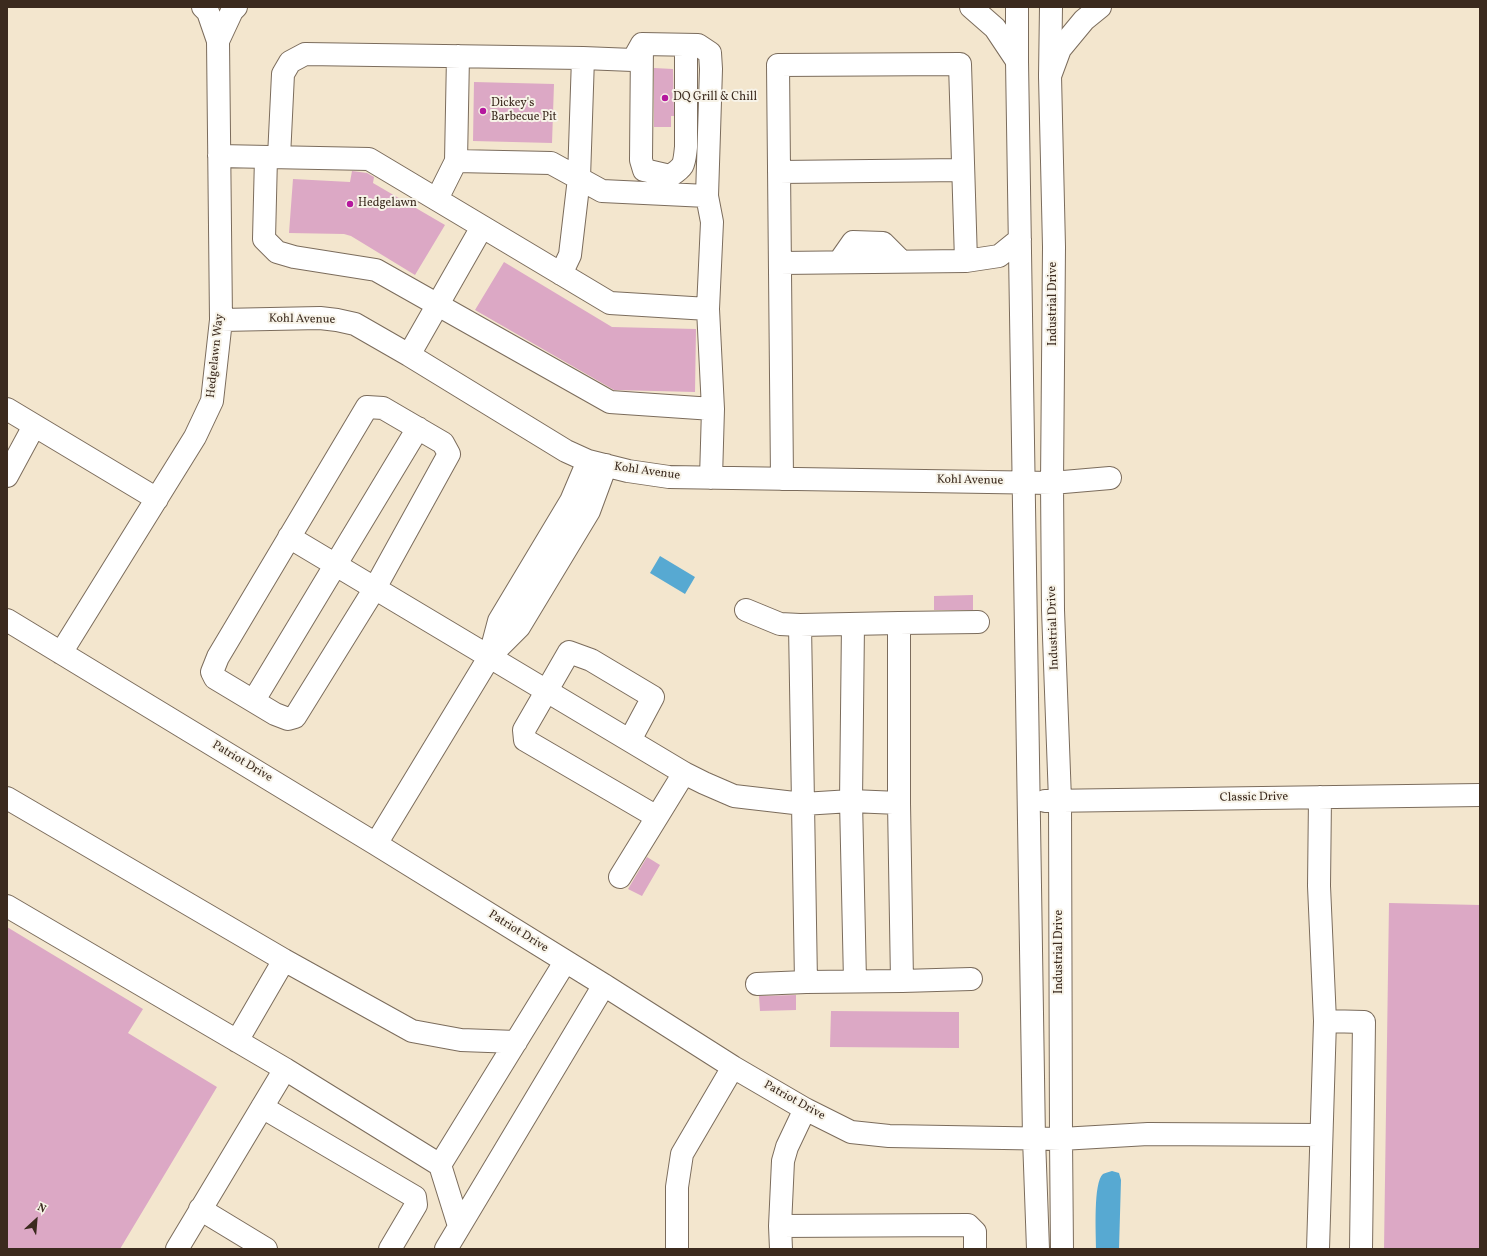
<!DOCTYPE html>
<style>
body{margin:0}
#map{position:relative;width:1487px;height:1256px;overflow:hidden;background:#f3e6ce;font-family:Vollkorn,serif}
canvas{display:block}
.frame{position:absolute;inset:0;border:8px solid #3b2a1e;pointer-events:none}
.north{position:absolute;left:16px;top:1200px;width:40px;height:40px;-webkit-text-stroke:3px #f7f3e8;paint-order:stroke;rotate:26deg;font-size:11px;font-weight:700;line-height:16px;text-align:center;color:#3b2a1e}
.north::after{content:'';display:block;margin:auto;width:14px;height:18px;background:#3b2a1e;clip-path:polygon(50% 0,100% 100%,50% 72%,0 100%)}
</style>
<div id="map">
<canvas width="1487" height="1256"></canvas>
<div class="frame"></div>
<div class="north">N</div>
</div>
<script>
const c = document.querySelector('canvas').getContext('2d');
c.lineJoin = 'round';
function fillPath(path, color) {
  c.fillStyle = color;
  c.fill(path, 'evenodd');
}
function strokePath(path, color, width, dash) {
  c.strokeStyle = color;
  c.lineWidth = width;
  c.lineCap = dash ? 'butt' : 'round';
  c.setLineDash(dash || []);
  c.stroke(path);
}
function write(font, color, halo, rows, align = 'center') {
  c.font = font + ' Vollkorn,serif';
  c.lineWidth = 4;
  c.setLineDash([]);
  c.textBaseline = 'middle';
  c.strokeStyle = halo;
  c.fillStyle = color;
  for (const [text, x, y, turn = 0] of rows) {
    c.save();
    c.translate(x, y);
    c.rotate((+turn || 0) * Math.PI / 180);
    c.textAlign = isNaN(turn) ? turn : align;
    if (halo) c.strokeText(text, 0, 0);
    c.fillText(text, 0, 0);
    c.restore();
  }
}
const water = new Path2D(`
 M660,556L695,577L685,594L650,573Z
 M1112,1171L1119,1173L1121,1180L1119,1249H1096C1096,1235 1093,1182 1103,1174C1105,1173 1109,1172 1112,1171Z`);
const building = new Path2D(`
 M654,68L673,69L674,116H671V127H654Z
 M474,82L554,84L552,143L473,141Z
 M352,171L367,173L374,177L373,183L445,225L415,275L351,236L344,234L289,233L293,179L350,182Z
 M504,262L612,327L696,329L695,392L614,390L475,310Z
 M973,595V610H934V596Z
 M647,857L660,865L642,896L628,889Z
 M1389,903L1480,905V1249H1384Z
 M7,927L143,1009L128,1033L217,1087L120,1249H7Z
 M796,995V1010L760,1011L759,996Z
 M831,1011L959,1012V1048L830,1047Z`);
const minor = new Path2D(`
 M1017,7V61L1034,1138L1038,1249
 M1051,7L1050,76L1054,247L1052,483L1053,610L1060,800L1061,1139L1062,1249
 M218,41L232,11L236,7
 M642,44L641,160L644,170L670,176C685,166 684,165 686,147V45
 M219,156L369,159L610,303L708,309L713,409L711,478
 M266,157L264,239L277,252L294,257L376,270L610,402L713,409
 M279,157L283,74L290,62L305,54L583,58L633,60L642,44L698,45L710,53L711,69L707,196L712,222L708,309
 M456,161L458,56
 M779,172L963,170
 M437,199L456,161L551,163L602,191L707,196
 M966,261L999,256L1020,239
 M839,262L853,242L883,243L901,261
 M780,263L966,261L960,64L778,65C779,203 781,341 782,479
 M561,274L570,255L579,178L583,58
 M221,320L320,318L337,320L355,324L409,355L566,451L588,461L628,471L669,477L1052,483L1110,478
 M409,355L482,227
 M367,407L383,408L443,443L449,454L375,588L295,717L288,719L275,714L215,678L212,672L218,657Z
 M7,409L157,499
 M7,476L34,426
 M289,537L684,773L704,783L734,796L803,804L851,801L899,803V623L800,625L806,982L902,981L899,803
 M746,610L780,624L800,625
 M7,620L376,844L604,985L733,1067L805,1109L851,1132L889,1136L1061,1139L1148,1134L1321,1135
 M899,623L978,622
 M853,624L851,801L855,981
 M61,653L195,437L212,401L221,320L218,41L208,12L203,7
 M490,655L499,621L571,501L588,461
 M254,700L418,428
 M630,740L653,697L591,660L569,652L524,730L525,740L657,817L684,773
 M7,798L284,960L412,1031L461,1040L516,1042
 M1045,801L1480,795
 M376,844L490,656L519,627L589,511L606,465
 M620,877L657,817
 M7,906L285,1069L440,1165L459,1226
 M902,981L971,979
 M757,984L806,982
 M1325,1021L1364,1022L1361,1249
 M237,1041L284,960
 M262,1107L415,1197L416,1205L390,1249
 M440,1165L565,962
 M200,1209L266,1249
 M780,1226L968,1225L975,1232V1249
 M177,1249L285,1069
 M446,1249L604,985
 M677,1249V1187L682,1154L733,1067
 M781,1249L780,1226L783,1161L787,1147L805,1109
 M1318,1249L1325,1021L1319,886L1320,797`);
const major = new Path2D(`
 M971,7L995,28L1017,61
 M1050,76L1060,49L1084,20L1100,7`);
const markers = [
 [665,98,4,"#b5179e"],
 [483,111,4,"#b5179e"],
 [350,204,4,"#b5179e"]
];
const poiNames = [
 ["DQ Grill & Chill",673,98],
 ["Dickey's",491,104],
 ["Barbecue Pit",491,118],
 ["Hedgelawn",358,204]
];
const streetNames = [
 ["Industrial Drive",1054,304,-90],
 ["Kohl Avenue",302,320,1],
 ["Hedgelawn Way",216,356,-84],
 ["Kohl Avenue",647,472,8],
 ["Kohl Avenue",970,481,1],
 ["Industrial Drive",1054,628,-92],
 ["Patriot Drive",242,762,31],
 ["Classic Drive",1254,798,-1],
 ["Patriot Drive",518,932,32],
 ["Industrial Drive",1060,952,-90],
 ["Patriot Drive",794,1101,29]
];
fillPath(water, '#57a9d2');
fillPath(building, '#dca8c5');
strokePath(minor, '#7b6c5c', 24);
strokePath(major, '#7b6c5c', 24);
strokePath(minor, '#fff', 22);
strokePath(major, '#fff', 22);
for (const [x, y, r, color] of markers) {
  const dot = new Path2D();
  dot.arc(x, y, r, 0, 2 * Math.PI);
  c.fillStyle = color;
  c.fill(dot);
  strokePath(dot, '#f7f3e8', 1.5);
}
write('12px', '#3b2a1e', '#f7f3e8', poiNames, 'left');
write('12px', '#3b2a1e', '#f7f3e8', streetNames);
</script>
